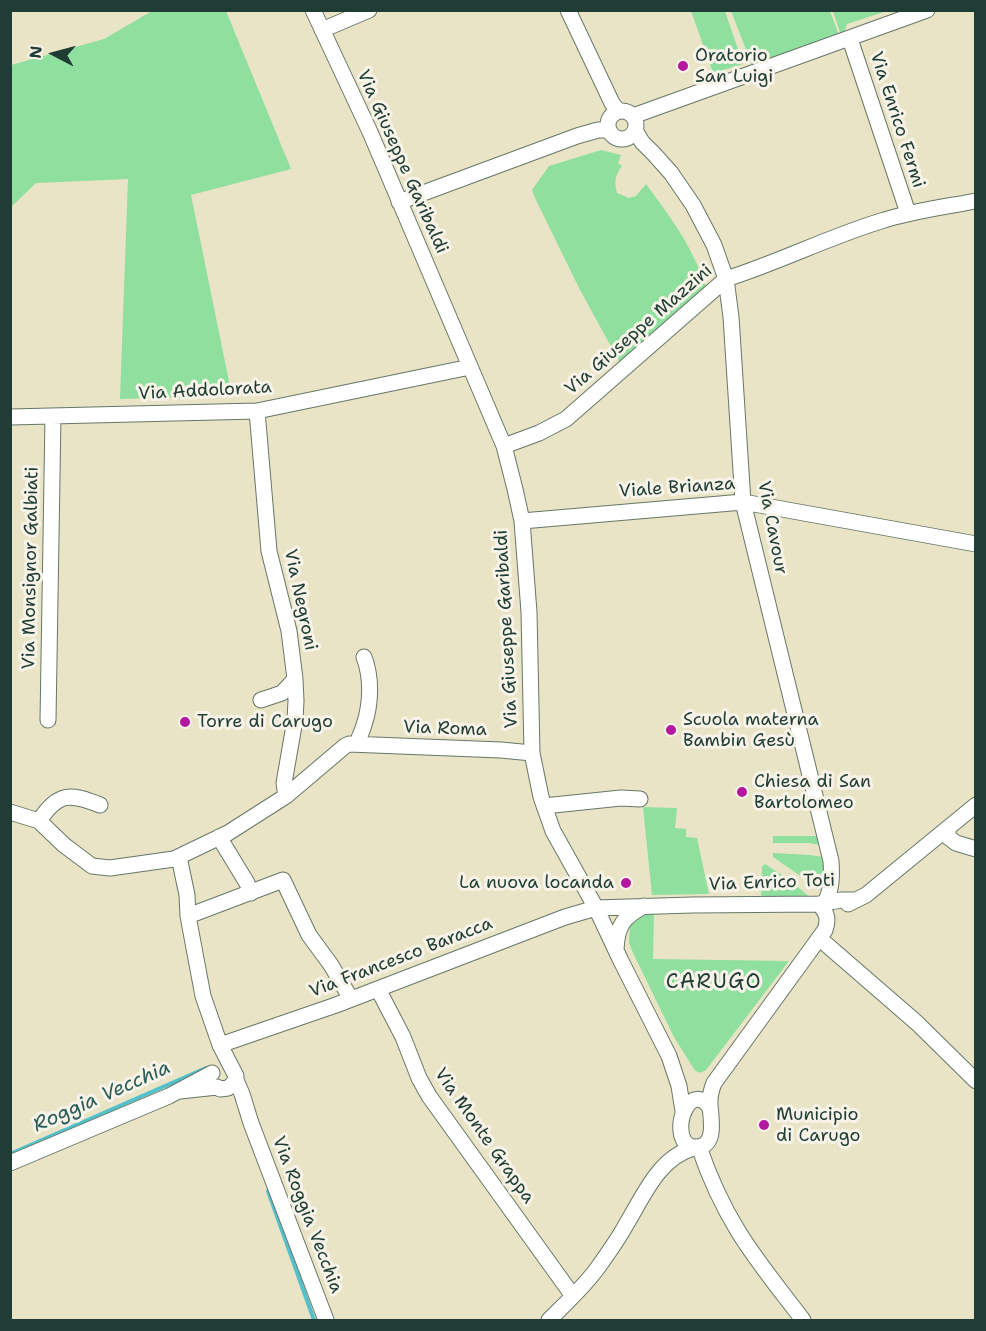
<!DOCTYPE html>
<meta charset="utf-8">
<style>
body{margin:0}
#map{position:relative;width:986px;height:1331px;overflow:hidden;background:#eae4c6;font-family:"Shantell Sans",sans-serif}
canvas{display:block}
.frame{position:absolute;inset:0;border:12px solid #1f3d34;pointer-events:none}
.north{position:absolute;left:24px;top:24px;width:60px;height:60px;-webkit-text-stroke:4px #f7f3e8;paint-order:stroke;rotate:276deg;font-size:16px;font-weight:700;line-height:24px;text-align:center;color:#1f3d34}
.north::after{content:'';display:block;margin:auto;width:21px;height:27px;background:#1f3d34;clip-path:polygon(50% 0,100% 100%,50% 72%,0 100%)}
</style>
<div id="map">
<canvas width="986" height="1331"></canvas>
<div class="frame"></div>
<div class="north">N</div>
</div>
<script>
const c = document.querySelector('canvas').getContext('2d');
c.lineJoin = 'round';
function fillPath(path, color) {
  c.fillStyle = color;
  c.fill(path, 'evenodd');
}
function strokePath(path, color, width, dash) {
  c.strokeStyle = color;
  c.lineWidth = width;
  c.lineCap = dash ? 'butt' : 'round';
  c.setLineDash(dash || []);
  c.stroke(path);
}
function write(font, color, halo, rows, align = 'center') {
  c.font = font + ' "Shantell Sans",sans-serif';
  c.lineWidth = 6;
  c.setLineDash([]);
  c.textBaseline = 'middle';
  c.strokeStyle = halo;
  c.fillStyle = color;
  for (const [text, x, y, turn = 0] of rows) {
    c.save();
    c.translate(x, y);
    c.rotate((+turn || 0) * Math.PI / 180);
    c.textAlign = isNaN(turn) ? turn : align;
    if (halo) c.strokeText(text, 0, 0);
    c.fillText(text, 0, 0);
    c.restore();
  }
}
const green = new Path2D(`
 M152,11H226L291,169L191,195L232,396L120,399L128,179L36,183L11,207V65L104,39Z
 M691,11H725L743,64L713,73Z
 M731,11H830L840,38L752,65Z
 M833,11H887L847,24L842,39Z
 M601,150L621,155L618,163L622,166C615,176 614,181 617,193L629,198L636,196L646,184C671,218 693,247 707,289L620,363L580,290L535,198L532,190L549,166Z
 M643,807L677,808L675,828L686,829V837L697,838L709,894L652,895Z
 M773,836H816L820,845L809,843H773Z
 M773,853L810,855L823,857L826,880L821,890L773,857Z
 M765,864L791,881L812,899L761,898L762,867Z
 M654,914L653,959L789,961L706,1070C701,1073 698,1074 694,1069L674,1037L634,955L629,943L630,922L642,915Z`);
const stream = new Path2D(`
 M10,1154L206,1068
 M268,1191L314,1320`);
const minor = new Path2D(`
 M313,10L370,132L504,446L515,489L522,521L529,612L532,753L541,797L553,831L596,908L621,961L669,1056L679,1086L683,1111
 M568,10L612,103L618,111
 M322,30L369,10
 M850,39L908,213
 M608 125a14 14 0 1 1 28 0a14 14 0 1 1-28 0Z
 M633,116L927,10
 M635,130L642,142L654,154L671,173L693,205L714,245L726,279L731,317L743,502L831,861C832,876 832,891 824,904
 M399,202L577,136L598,130H609
 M257,411L269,551L289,631L295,679L296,701L295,720L284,783L286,796
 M10,417L257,411L470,367
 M504,446L539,433L566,419L726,279C779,262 829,237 881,221C912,211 944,207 976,201
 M522,521L743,502L976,544
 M261,700L282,693L295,679
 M48,720L53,416
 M357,744C359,737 362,732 364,725C371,704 372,678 364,657
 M544,806L621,798L640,799
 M10,812L39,821L64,845L92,866L110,868L174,859L228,833L286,796L345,746L349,744L501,750L532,753
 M39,821C58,792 70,793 100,805
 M948,829V837L956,843L976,849
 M219,837L247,883L251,893
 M179,857L187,895L188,916L203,996L220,1045L236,1076L234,1083L228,1088L220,1089L217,1087L180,1091
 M848,904L866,895L976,805
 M188,916L283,880L309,935L331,965L351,999
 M819,938L917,1023L976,1081
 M616,950C617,926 623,917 644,906
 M378,989L403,1037L419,1078L429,1096L573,1296
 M220,1045L336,1005L565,917L596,908L692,905L819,904L841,900H856
 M236,1080L242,1094L251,1123L326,1320
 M710,1108C692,1082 673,1121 684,1141C687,1145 691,1147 695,1147C720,1147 709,1113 710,1101C710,1094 712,1088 714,1083L825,930C829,919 827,913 819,904
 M699,1147C709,1176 722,1205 738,1231C757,1262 781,1291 803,1320
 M10,1163L169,1096L212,1073
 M549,1320C566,1303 585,1286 599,1266C609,1252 619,1238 627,1223C644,1195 659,1158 693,1148`);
const markers = [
 [683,66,6,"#b5179e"],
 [185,722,6,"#b5179e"],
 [671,730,6,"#b5179e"],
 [742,792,6,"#b5179e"],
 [626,883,6,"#b5179e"],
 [764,1125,6,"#b5179e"]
];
const poiNames = [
 ["Oratorio",695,56],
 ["San Luigi",695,77],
 ["Scuola materna",683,720],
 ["Bambin Gesù",683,741],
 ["Torre di Carugo",197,722],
 ["Chiesa di San",754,782],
 ["Bartolomeo",754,803],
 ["La nuova locanda",614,883,"right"],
 ["Municipio",776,1115],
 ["di Carugo",776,1136]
];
const streetNames = [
 ["Via Enrico Fermi",897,120,72],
 ["Via Giuseppe Garibaldi",402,162,66],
 ["Via Giuseppe Mazzini",639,330,-41],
 ["Via Addolorata",205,391,-3],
 ["Viale Brianza",677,488,-4],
 ["Via Cavour",772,528,79],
 ["Via Monsignor Galbiati",31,568,-89],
 ["Via Negroni",300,600,78],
 ["Via Giuseppe Garibaldi",507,629,-93],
 ["Via Roma",445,729,2],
 ["Via Enrico Toti",772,883,-2],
 ["Via Francesco Baracca",401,958,-21],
 ["Via Monte Grappa",484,1136,55],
 ["Via Roggia Vecchia",307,1215,69]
];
const waterNames = [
 ["Roggia Vecchia",102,1097,-24]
];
const quarterNames = [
 ["CARUGO",714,983]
];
fillPath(green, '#8fdf9e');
strokePath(stream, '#53c0cc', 4);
strokePath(minor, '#667767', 17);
strokePath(minor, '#fff', 15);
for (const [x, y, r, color] of markers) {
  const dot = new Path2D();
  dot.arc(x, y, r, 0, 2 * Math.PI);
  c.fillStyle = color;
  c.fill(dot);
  strokePath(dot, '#f7f3e8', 2);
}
write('18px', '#1f3d34', '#f7f3e8', poiNames, 'left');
write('18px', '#1f3d34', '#f7f3e8', streetNames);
write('italic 20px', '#2c5e5a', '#f7f3e8', waterNames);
c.letterSpacing = '1.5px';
write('21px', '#1f3d34', '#f7f3e8', quarterNames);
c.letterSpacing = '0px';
</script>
